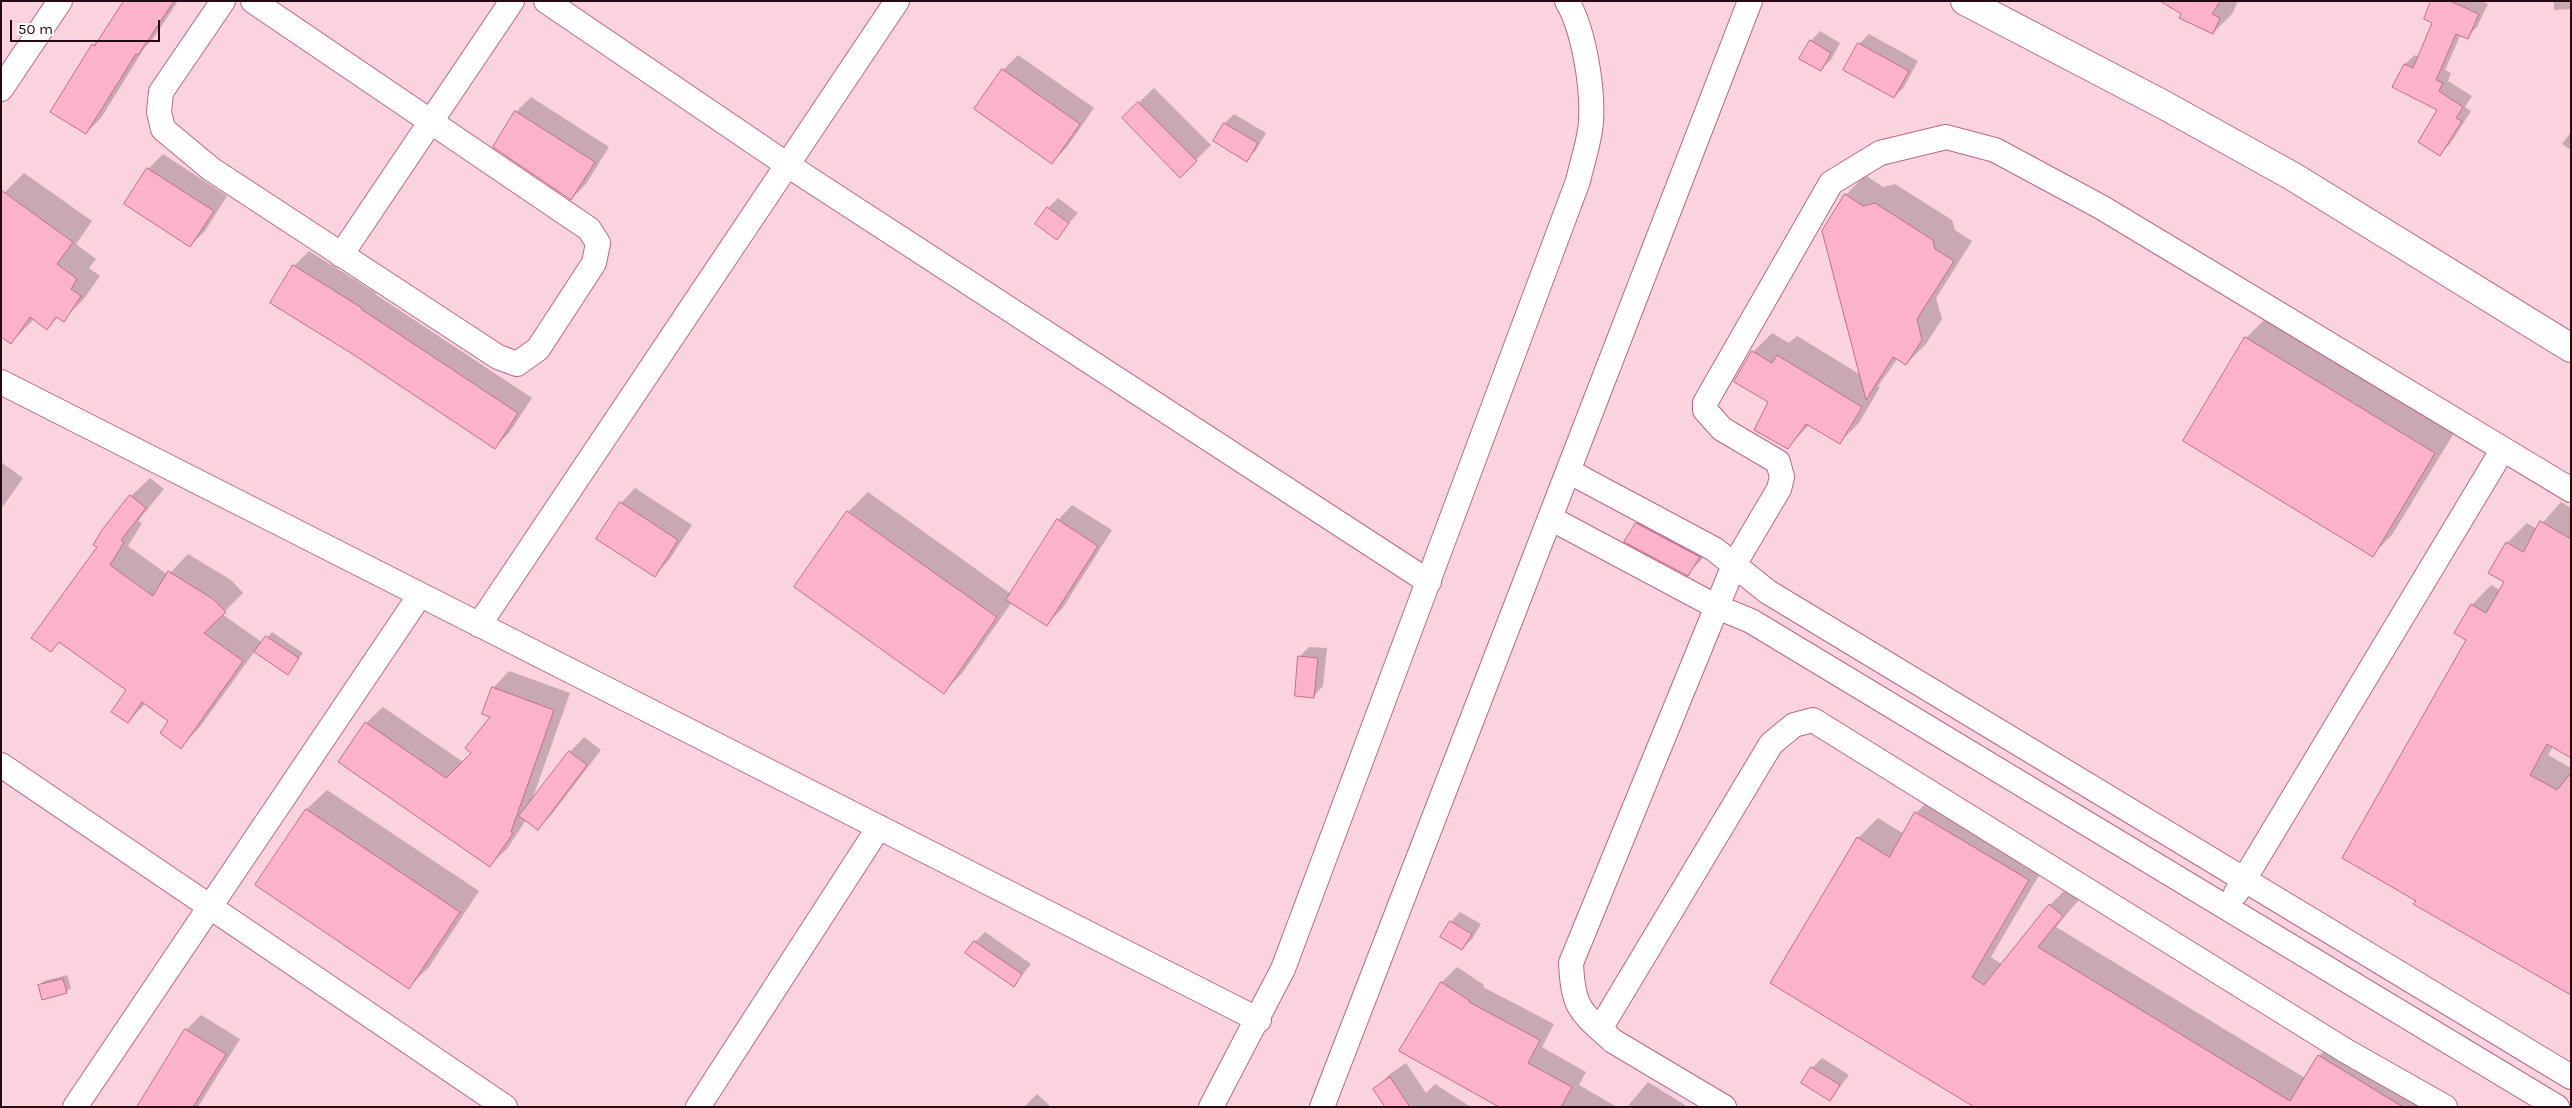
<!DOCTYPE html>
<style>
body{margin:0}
#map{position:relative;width:2572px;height:1108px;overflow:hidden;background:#f4e1e6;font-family:Karla,sans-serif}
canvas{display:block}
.frame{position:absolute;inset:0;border:2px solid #270815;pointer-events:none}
.scale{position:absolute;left:10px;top:20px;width:150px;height:22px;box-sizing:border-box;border:2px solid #270815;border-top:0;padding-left:6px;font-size:15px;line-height:18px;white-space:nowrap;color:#270815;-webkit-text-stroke:4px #fff;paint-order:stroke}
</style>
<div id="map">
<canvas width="2572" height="1108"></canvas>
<div class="frame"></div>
<div class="scale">50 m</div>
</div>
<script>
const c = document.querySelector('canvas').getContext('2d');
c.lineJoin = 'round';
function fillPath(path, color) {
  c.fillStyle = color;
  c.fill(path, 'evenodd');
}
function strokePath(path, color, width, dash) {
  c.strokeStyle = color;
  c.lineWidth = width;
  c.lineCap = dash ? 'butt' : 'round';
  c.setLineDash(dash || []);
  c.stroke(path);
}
const built = new Path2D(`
 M1,1H2571V1107H1Z`);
const shadow = new Path2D(`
 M125,1H178L153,39L145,47L101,118L86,133L93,45L103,35Z
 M2165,1H2238L2232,14L2213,33Z
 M2433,1H2481L2488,4L2477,27L2467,37L2461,34L2445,70L2451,73L2448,81L2472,96L2465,107L2471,111L2450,144L2440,154L2439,109L2394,87L2405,64L2415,55L2419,57L2434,23Z
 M2554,1H2571V9L2554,10Z
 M1820,31L1840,43L1831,60L1821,69L1811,41Z
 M1869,34L1918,61L1904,87L1894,97L1859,44Z
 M1018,55L1094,108L1067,147L1052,162L976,109L1003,70Z
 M1154,88L1211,145L1180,176L1123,118Z
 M531,97L609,147L586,184L571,199L516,112Z
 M1234,114L1266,133L1256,150L1246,160L1214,141L1225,123Z
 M2571,132V150L2562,144Z
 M163,154L227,196L205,231L190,246L148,169Z
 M24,173L92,221L76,244L96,259L89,268L100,276L83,300L63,320L58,317L47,328L34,319L11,343L4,193Z
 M1865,175L1883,187L1895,184L1952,220L1955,230L1972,241L1936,298L1942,319L1926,344L1906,364L1898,358L1878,386L1880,387L1859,423L1840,442L1810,424L1788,447L1770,402L1753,352L1772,333L1789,343L1797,336L1861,375L1846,195Z
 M1058,198L1078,213L1056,238L1048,208Z
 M309,251L376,293L375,294L532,398L509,433L494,448L294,266Z
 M2266,318L2454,433L2392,535L2372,555L2184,440L2246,338Z
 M1,462L23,478L1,509Z
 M150,478L164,489L138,521L142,523L128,546L168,575L188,554L231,580L243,593L222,614L263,643L272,632L303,653L287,673L255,651L199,728L181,747L170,721L146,703L128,722L127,690L60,641L51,651L98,547L131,496Z
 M635,488L692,525L669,560L655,575L621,503Z
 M868,492L1011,594L1058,520L1072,505L1112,530L1062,609L1047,624L1012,602L963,672L944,692L848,512Z
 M2561,502L2571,508V732L2564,728L2548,755L2571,768V994L2417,900L2468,640L2472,605L2491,585L2500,590L2505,582L2507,543L2527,523L2537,529Z
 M1651,509L1713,542L1702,559L1687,574L1637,523Z
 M1309,647L1327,648L1323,686L1314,696L1300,656Z
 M509,671L570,693L532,800L570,752L584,737L601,750L552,814L537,829L526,820L507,849L490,865L366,723L383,707L463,762L473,753L492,716L493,688Z
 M327,790L479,891L429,967L409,987L257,885L307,809Z
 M1936,793L2048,860L1991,957L2003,965L2050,905L2070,885L2082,896L2056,927L2305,1078L2319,1056L2338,1036L2454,1107H1977L1858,838L1878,818L1904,834L1916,813Z
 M1460,912L1481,924L1472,939L1462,949L1451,922Z
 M985,932L1031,964L1014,985L975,942Z
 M1457,967L1484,985L1483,987L1554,1024L1542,1047L1586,1072L1579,1085L1617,1107H1502L1400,1050L1442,982Z
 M67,975L71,988L66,992L40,986L44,981Z
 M201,1015L240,1039L198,1107H139L186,1030Z
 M1822,1058L1849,1075L1830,1100L1812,1068Z
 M1406,1063L1426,1093L1435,1084L1471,1107H1387L1375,1089L1390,1074Z
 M1648,1082L1688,1107H1627Z
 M1037,1094L1051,1107H1024Z`);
const building = new Path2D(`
 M124,1H174L138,55L136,54L86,134L50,112L92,44L94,46Z
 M2160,1H2220L2212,14L2220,18L2213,34L2179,18L2181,14Z
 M2431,1H2450L2479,14L2468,39L2456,34L2436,80L2443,83L2439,91L2463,107L2456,118L2462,121L2440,156L2418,142L2437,110L2392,87L2404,64L2413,68L2432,23L2424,19Z
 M1810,40L1831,53L1821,71L1799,59Z
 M1858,43L1909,71L1894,98L1843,70Z
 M1002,69L1080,124L1052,164L974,109Z
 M1138,102L1197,161L1180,178L1122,118Z
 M515,111L595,162L571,200L493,147Z
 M1224,123L1258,143L1247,162L1213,141Z
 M147,168L214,211L190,247L124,204Z
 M1,190L73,242L57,264L77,279L71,289L81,296L64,322L56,317L47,330L30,317L11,344L1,337Z
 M1845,194L1863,206L1875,203L1933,240L1935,249L1954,261L1917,319L1922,340L1906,365L1893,357L1866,400L1822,231Z
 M1047,207L1069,223L1057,240L1035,224Z
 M293,265L362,308L361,309L518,413L495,449L351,353L270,303Z
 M2245,337L2435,453L2373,557L2183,441Z
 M1752,351L1772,363L1777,355L1862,407L1840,444L1806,424L1788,449L1754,430L1768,402L1734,382Z
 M130,495L146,508L121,540L124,542L110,565L153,596L168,571L213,599L226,612L204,633L243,661L181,749L160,733L168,721L142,702L128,723L111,712L126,690L59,642L51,652L31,638L97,547L93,545L102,530Z
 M620,502L678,540L655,577L596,539Z
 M847,511L997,617L944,694L794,587Z
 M1057,519L1098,546L1047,626L1006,600Z
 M2540,521L2571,539V758L2547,744L2530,775L2557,790L2571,773V995L2413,904L2416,901L2342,858L2466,640L2454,633L2471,604L2486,613L2504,582L2488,573L2506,542L2523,552Z
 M1636,523L1700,557L1688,576L1624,542Z
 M266,636L299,658L288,675L254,652Z
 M1298,656L1318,658L1314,698L1295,696Z
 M492,687L554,710L511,832L513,833L490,867L338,762L365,722L446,778L471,753L465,748L490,717L482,714Z
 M569,751L587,765L538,830L519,816Z
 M306,809L460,912L409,989L255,885Z
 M1915,812L2029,880L1972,977L1984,985L2049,904L2063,916L2038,947L2290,1101L2318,1055L2403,1107H1974L1770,983L1857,837L1889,857Z
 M1450,921L1472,934L1462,950L1440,937Z
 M974,941L1022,974L1014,987L965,953Z
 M63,979L67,993L42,1000L38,985Z
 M1441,982L1470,1001L1469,1002L1540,1040L1528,1063L1572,1087L1561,1107H1499L1399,1051Z
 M185,1029L226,1054L193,1107H137Z
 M1811,1067L1840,1085L1830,1101L1801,1083Z
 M1390,1077L1410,1107H1385L1373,1089Z`);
const minor = new Path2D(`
 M223,1L161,92L159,112L163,129L211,169L498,357L517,364L538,349L594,263L598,243L589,229L253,1
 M546,1L786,164L1429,582
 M1,89L60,1
 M341,255L512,1
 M1,382L1259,1020
 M1568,471L1714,549L1768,592L2571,1077
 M1550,518L1717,607L1751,621L2557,1107
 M479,625L897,1
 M1,765L505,1107
 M2236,893L2503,449
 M1600,1029L1771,744L1794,725L1813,720L2346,1051L2445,1107
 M75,1107L420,595
 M698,1107L879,827
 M1211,1107L1283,969L1578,181C1582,162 1590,141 1591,121C1593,87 1584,30 1567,1
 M1322,1107L1750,1
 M1724,1107L1613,1041C1580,1011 1573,1009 1571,963L1734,565L1779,489L1782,477L1778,462L1722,429L1705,410V403L1831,183L1880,153L1946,137L1995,150L2101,207L2571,490`);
const major = new Path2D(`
 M1965,1L2164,105L2292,176L2571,348`);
fillPath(built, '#fad3df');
fillPath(shadow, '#0003');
fillPath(building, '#fcb2ca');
strokePath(building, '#c06f8b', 1);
strokePath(minor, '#b96985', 26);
strokePath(major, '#b96985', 30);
strokePath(minor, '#fff', 24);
strokePath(major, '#fff', 28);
</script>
